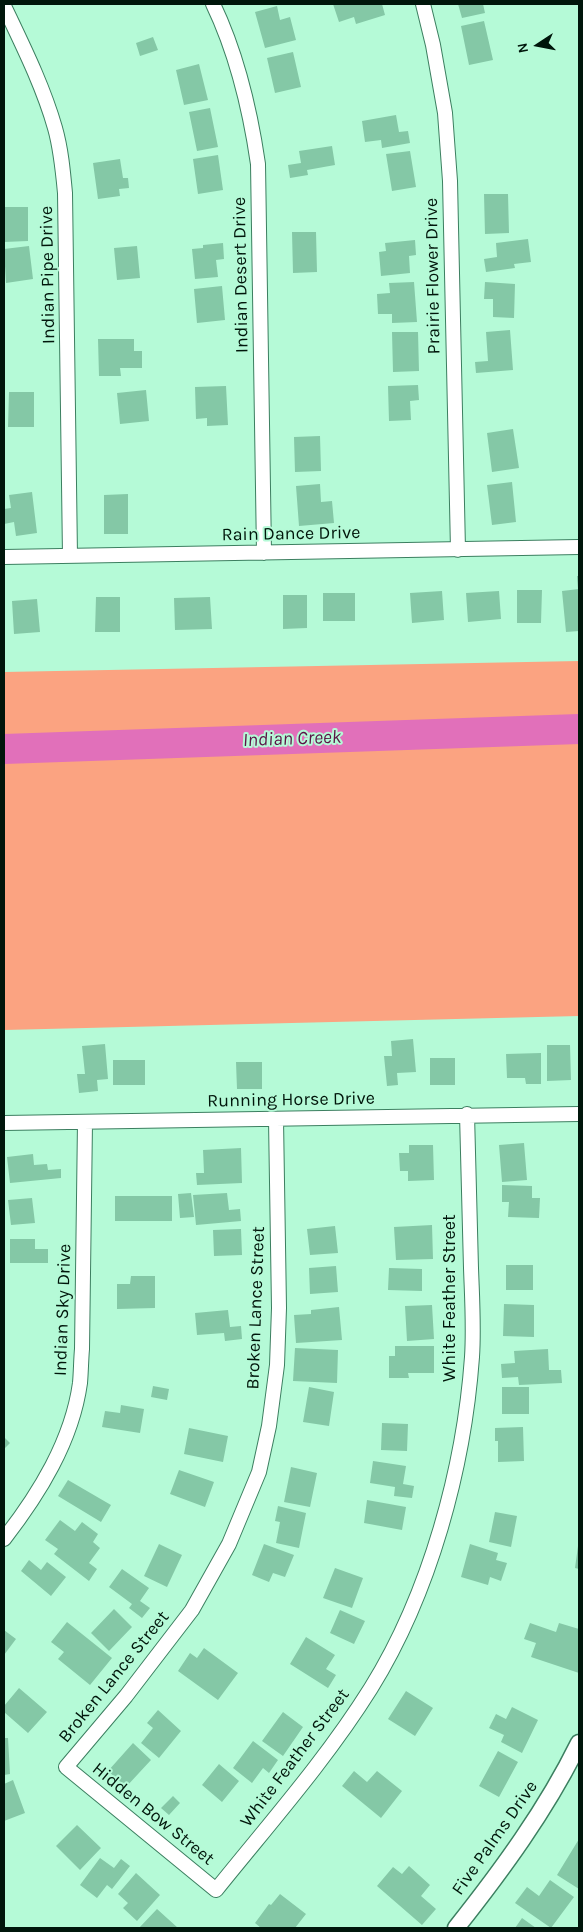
<!DOCTYPE html>
<style>
body{margin:0}
#map{position:relative;width:583px;height:1932px;overflow:hidden;background:#b5fad7;font-family:Karla,sans-serif}
canvas{display:block}
.frame{position:absolute;inset:0;border:5px solid #00160b;pointer-events:none}
.north{position:absolute;left:513px;top:20px;width:50px;height:50px;-webkit-text-stroke:4px #b5fad7;paint-order:stroke;rotate:259deg;font-size:14px;font-weight:700;line-height:20px;text-align:center;color:#00160b}
.north::after{content:'';display:block;margin:auto;width:18px;height:22px;background:#00160b;clip-path:polygon(50% 0,100% 100%,50% 72%,0 100%)}
</style>
<div id="map">
<canvas width="583" height="1932"></canvas>
<div class="frame"></div>
<div class="north">N</div>
</div>
<script>
const c = document.querySelector('canvas').getContext('2d');
c.lineJoin = 'round';
function fillPath(path, color) {
  c.fillStyle = color;
  c.fill(path, 'evenodd');
}
function strokePath(path, color, width, dash) {
  c.strokeStyle = color;
  c.lineWidth = width;
  c.lineCap = dash ? 'butt' : 'round';
  c.setLineDash(dash || []);
  c.stroke(path);
}
function write(font, color, halo, rows, align = 'center') {
  c.font = font + ' Karla,sans-serif';
  c.lineWidth = 4;
  c.setLineDash([]);
  c.textBaseline = 'middle';
  c.strokeStyle = halo;
  c.fillStyle = color;
  for (const [text, x, y, turn = 0] of rows) {
    c.save();
    c.translate(x, y);
    c.rotate((+turn || 0) * Math.PI / 180);
    c.textAlign = isNaN(turn) ? turn : align;
    if (halo) c.strokeText(text, 0, 0);
    c.fillText(text, 0, 0);
    c.restore();
  }
}
const green = new Path2D(`
 M579,661V1016L4,1030V672Z`);
const river = new Path2D(`
 M4,749L579,729`);
const building = new Path2D(`
 M333,4H369V5L382,4L385,15L356,24L354,17L339,22Z
 M458,4H483L485,13L462,18Z
 M277,6L280,20L290,17L296,40L265,48L255,12Z
 M484,21L493,60L469,65L461,26Z
 M153,37L158,50L140,56L136,43Z
 M293,52L301,87L275,93L267,58Z
 M199,64L208,100L184,105L176,70Z
 M210,108L218,147L197,151L189,112Z
 M396,115L399,132L408,131L410,143L382,148L381,140L365,142L362,121Z
 M332,146L335,165L307,170L308,175L290,178L288,165L301,163L299,151Z
 M410,151L416,187L392,191L386,154Z
 M218,155L223,190L198,194L193,159Z
 M120,159L123,178H128L129,188L119,189L120,196L98,199L93,163Z
 M484,194H508L509,233L485,234Z
 M4,207H28V241L4,242Z
 M292,232H316L317,272L293,273Z
 M528,239L531,262L514,264L515,268L486,272L484,259L497,257L496,243Z
 M415,240L416,255L409,256L410,273L381,276L379,252L386,251L385,243Z
 M223,243L224,259L216,260L218,277L195,279L192,249L203,248V245Z
 M29,246L33,279L6,283L4,249Z
 M137,246L140,278L117,280L114,248Z
 M414,282L417,322L392,323V314H378L377,294L390,293L389,283Z
 M485,282L515,284L514,318L493,317V299H484Z
 M222,286L225,320L197,323L194,289Z
 M510,330L513,370L476,373L475,362L488,361L486,332Z
 M392,332H418L419,371L393,372Z
 M98,339H134V351H142V368H120L121,376H99Z
 M418,385L419,400L410,401L411,420L389,421L388,386Z
 M226,386L228,425L207,426V418L196,419L195,387Z
 M146,390L149,421L120,424L117,393Z
 M9,392H34V427H8Z
 M513,429L519,468L492,472L487,433Z
 M320,436L321,471L295,472L294,437Z
 M512,482L516,522L492,525L487,485Z
 M320,484L321,502L332,501L334,523L299,526L296,486Z
 M32,492L37,533L16,536L14,522L4,524V509L11,508L9,495Z
 M128,494V534H104V495Z
 M577,576H579V589H578Z
 M579,589V631L566,632L562,591Z
 M517,590H542L541,623H517Z
 M442,591L444,620L412,623L410,593Z
 M499,591L501,619L468,622L466,593Z
 M323,593H355V621H323Z
 M283,595H307V628L283,629Z
 M96,597H120V632H95Z
 M210,597L212,629L175,630L174,598Z
 M37,599L40,632L14,634L12,601Z
 M413,1039L416,1072L397,1073L398,1085L387,1086L384,1056H392L391,1041Z
 M105,1044L108,1079L97,1080L98,1091L79,1093L77,1074H85L82,1046Z
 M547,1045H570L571,1080L547,1081Z
 M541,1053V1084H526L525,1078H507L506,1054Z
 M430,1058H455V1085H430Z
 M113,1060H145V1085H113Z
 M236,1062H262V1089H237Z
 M524,1143L527,1180L502,1182L499,1145Z
 M409,1145H433L434,1180L408,1181V1171H400L399,1153H409Z
 M241,1148L242,1183L197,1185L196,1173H204L203,1150Z
 M33,1154L34,1165L47,1164L48,1170L61,1169V1178L10,1183L7,1157Z
 M502,1185L532,1186V1198H540L539,1218L508,1217L509,1202H502Z
 M191,1193L194,1217L180,1218L178,1194Z
 M227,1193L229,1210L240,1209L241,1221L196,1225L193,1195Z
 M115,1196H172V1221H115Z
 M32,1198L35,1223L11,1225L8,1200Z
 M432,1225L433,1259L396,1260L394,1227Z
 M335,1226L338,1253L310,1255L307,1229Z
 M241,1229L242,1255L214,1256L213,1230Z
 M10,1239H35V1249H48V1263H10Z
 M506,1265H533V1290H506Z
 M336,1266L338,1292L310,1294L309,1268Z
 M389,1268L422,1269V1291L388,1290Z
 M131,1276H155V1308L117,1309V1284H130Z
 M504,1304L534,1305V1337L503,1336Z
 M432,1305L434,1339L407,1341L405,1306Z
 M339,1307L342,1340L296,1343L294,1315L311,1314V1310Z
 M228,1310L230,1327L241,1326L242,1339L225,1341L224,1333L197,1335L195,1313Z
 M395,1346H434V1373H408L409,1378H389V1356H395Z
 M295,1348L338,1350L337,1383L293,1381Z
 M548,1349L549,1370H561L562,1383L519,1385L518,1377L502,1378L501,1364L515,1363L514,1351Z
 M153,1386L169,1389L167,1400L151,1397Z
 M309,1387L334,1392L329,1426L303,1422Z
 M502,1387H529V1414H502Z
 M121,1405L144,1409L140,1433L102,1427L105,1411L120,1413Z
 M382,1423L408,1424L407,1451L381,1450Z
 M523,1427L524,1461L498,1462V1441H495V1428Z
 M189,1428L228,1436L223,1462L184,1454Z
 M4,1437L10,1443L4,1449Z
 M373,1461L406,1466L403,1484L414,1486L412,1498L394,1496L395,1487L370,1483Z
 M291,1467L317,1473L310,1507L284,1502Z
 M179,1470L214,1482L205,1507L170,1494Z
 M68,1480L111,1505L101,1522L58,1496Z
 M367,1500L406,1507L402,1530L364,1523Z
 M278,1506L306,1513L299,1548L276,1543L280,1522L275,1521Z
 M495,1512L517,1516L511,1547L489,1542Z
 M60,1520L75,1531L82,1522L98,1534L93,1542L100,1548L89,1563L97,1569L89,1581L54,1554L58,1549L45,1540Z
 M159,1544L182,1555L167,1587L144,1576Z
 M264,1544L294,1555L285,1577L273,1573L269,1582L252,1575Z
 M470,1544L498,1553L496,1560L507,1563L501,1581L490,1577L488,1585L461,1577Z
 M578,1546H579V1569L575,1568Z
 M29,1560L41,1570L47,1562L66,1577L51,1596L21,1571Z
 M335,1568L363,1578L352,1608L323,1598Z
 M122,1569L149,1588L140,1601L150,1608L142,1618L129,1608L132,1604L109,1587Z
 M114,1609L132,1627L109,1651L91,1633Z
 M340,1610L365,1621L354,1644L330,1633Z
 M67,1622L112,1658L90,1685L58,1659L64,1652L51,1642Z
 M530,1623L556,1632L559,1623L579,1629V1673L531,1657L536,1643L524,1639Z
 M4,1630L16,1639L4,1655Z
 M306,1637L335,1655L326,1669L336,1675L328,1688L290,1664Z
 M204,1648L238,1673L218,1700L178,1671L190,1653L197,1658Z
 M19,1688L47,1712L28,1733L4,1712V1706Z
 M406,1691L433,1708L415,1736L388,1719Z
 M512,1707L538,1720L522,1753L501,1742L504,1735L489,1728L496,1714L506,1719Z
 M158,1710L181,1731L159,1758L141,1743L153,1728L147,1723Z
 M283,1712L303,1727L283,1756L262,1741Z
 M4,1738H8L10,1774L4,1775Z
 M253,1741L278,1760L269,1773L263,1768L252,1783L233,1768Z
 M133,1743L151,1760L126,1787L108,1771Z
 M498,1751L518,1762L499,1797L479,1786Z
 M219,1764L239,1781L222,1802L202,1785Z
 M354,1771L367,1782L377,1771L402,1791L381,1818L342,1786Z
 M13,1780L25,1813L4,1821V1784Z
 M173,1796L180,1803L169,1815L161,1808Z
 M77,1825L101,1848L80,1870L56,1846Z
 M579,1839V1889L557,1875Z
 M100,1858L114,1868L121,1859L130,1866L112,1889L107,1885L97,1898L80,1885Z
 M409,1866L430,1885L421,1896L436,1909L422,1925L377,1886L393,1867L402,1874Z
 M136,1873L160,1895L137,1921L123,1908L128,1903L118,1894Z
 M550,1880L574,1897L551,1928L515,1903L527,1887L539,1896Z
 M280,1894L306,1914L295,1928H261L255,1923L269,1904L271,1905Z
 M157,1909L178,1928H139Z
 M522,1918L536,1928H515Z`);
const minor = new Path2D(`
 M213,4C237,54 250,109 258,164L264,553
 M423,4L433,45L445,113L450,181L458,550
 M4,6C23,46 43,86 55,128C61,149 63,171 65,193L70,556
 M4,557L579,547
 M276,1119L279,1308L277,1365L269,1426L259,1472L229,1544L192,1610L126,1696L66,1767L216,1890C269,1824 326,1760 371,1688C430,1593 464,1468 472,1357C474,1327 472,1297 471,1268C470,1217 468,1166 467,1114
 M4,1123L579,1114
 M4,1539C39,1494 72,1441 80,1383C81,1372 81,1360 82,1349L85,1122`);
const tertiary = new Path2D(`
 M456,1928C502,1870 546,1810 579,1743`);
const streetNames = [
 ["Indian Pipe Drive",48,275,-91],
 ["Indian Desert Drive",241,275,-91],
 ["Prairie Flower Drive",433,276,-91],
 ["Rain Dance Drive",291,534,-1],
 ["Running Horse Drive",291,1100,-1],
 ["White Feather Street",450,1298,-90],
 ["Broken Lance Street",256,1308,-88],
 ["Indian Sky Drive",63,1310,-88],
 ["Broken Lance Street",114,1677,-51],
 ["White Feather Street",295,1758,-53],
 ["Hidden Bow Street",153,1814,39],
 ["Five Palms Drive",495,1838,-55]
];
const waterNames = [
 ["Indian Creek",292,739,-2]
];
fillPath(green, '#fba381');
strokePath(river, '#e170ba', 30);
fillPath(building, '#84c8a6');
strokePath(minor, '#3c7f60', 16);
strokePath(tertiary, '#3c7f60', 19);
strokePath(minor, '#fff', 14);
strokePath(tertiary, '#fff', 16);
write('18px', '#00160b', '#b5fad7', streetNames);
write('italic 19px', '#5a1345', '#b5fad7', waterNames);
</script>
